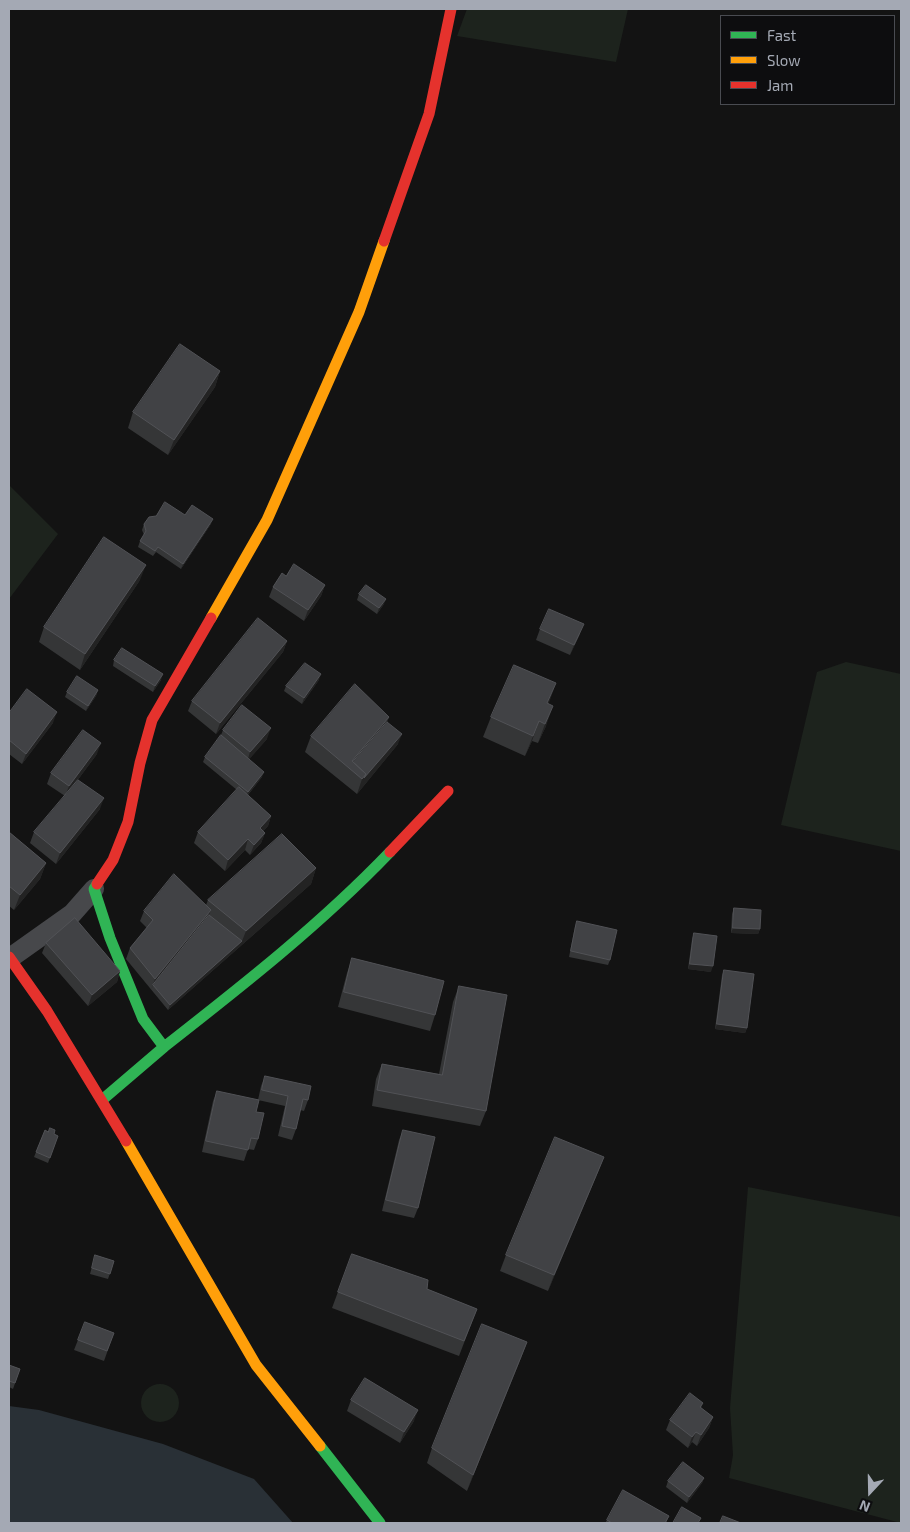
<!DOCTYPE html>
<style>
body{margin:0}
#map{position:relative;width:910px;height:1532px;overflow:hidden;background:#131313;font-family:"Exo 2",sans-serif}
canvas{display:block}
.frame{position:absolute;inset:0;border:10px solid #a4a9b4;pointer-events:none}
.legend{position:absolute;left:720px;top:15px;width:175px;height:90px;box-sizing:border-box;background:#0d0d0f;border:1px solid #494b51;margin:0;padding:6px 9px;list-style:none;font-size:15px;color:#a4a9b4}
.legend li{display:flex;align-items:center;gap:10px;height:25px}
.legend b{width:25px;border:1px solid #494b51}
.north{position:absolute;left:845px;top:1467px;width:50px;height:50px;-webkit-text-stroke:4px #0d0d0f;paint-order:stroke;rotate:201deg;font-size:14px;font-weight:700;line-height:20px;text-align:center;color:#a4a9b4}
.north::after{content:'';display:block;margin:auto;width:18px;height:22px;background:#a4a9b4;clip-path:polygon(50% 0,100% 100%,50% 72%,0 100%)}
</style>
<div id="map">
<canvas width="910" height="1532"></canvas>
<div class="frame"></div>
<ul class="legend">
<li><b style="height:6px;background:#30b455"></b>Fast</li>
<li><b style="height:6px;background:#ff9f0a"></b>Slow</li>
<li><b style="height:6px;background:#e5322d"></b>Jam</li>
</ul>
<div class="north">N</div>
</div>
<script>
const c = document.querySelector('canvas').getContext('2d');
c.lineJoin = 'round';
function fillPath(path, color) {
  c.fillStyle = color;
  c.fill(path, 'evenodd');
}
function strokePath(path, color, width, dash) {
  c.strokeStyle = color;
  c.lineWidth = width;
  c.lineCap = dash ? 'butt' : 'round';
  c.setLineDash(dash || []);
  c.stroke(path);
}
const green = new Path2D(`
 M467,9H628L616,62L457,36Z
 M9,485L58,534L9,599Z
 M846,662L901,674V851L781,825L817,672Z
 M748,1187L901,1217V1523L729,1478L733,1455L730,1408Z
 M141 1403a19 19 0 1 1 38 0a19 19 0 1 1-38 0Z`);
const water = new Path2D(`
 M9,1406L39,1410L163,1444L254,1479L293,1523H9Z`);
const street = new Path2D(`
 M10,958L72,914L94,889`);
const fast = new Path2D(`
 M97,884L94,889L110,938L143,1019L164,1047L102,1100
 M164,1047C242,986 321,924 390,852
 M320,1446L380,1523`);
const slow = new Path2D(`
 M211,618L267,520L359,312L384,241
 M126,1141L256,1365L320,1446`);
const jam = new Path2D(`
 M384,241L429,114L451,9
 M390,852L448,791
 M97,884L113,860L128,822L140,763L152,720L211,618
 M9,957L47,1011L126,1141`);
const wall = new Path2D(`
 M220,371L215,387L168,455L128,428L133,412Z
 M185,515L211,524L181,569L156,552L153,556L138,547L140,541L144,535L142,530L144,524Z
 M286,576L325,585L321,596L304,621L269,597L273,587Z
 M140,580L80,670L39,642L44,627Z
 M359,594L384,604L377,614L357,600Z
 M540,629L580,634L570,655L536,640Z
 M287,641L283,652L216,734L188,711L192,701Z
 M114,660L161,680L153,692L113,666Z
 M319,680L302,704L284,691L286,686Z
 M98,690L96,696L86,711L65,697L67,692Z
 M549,704L546,726L538,743L532,741L525,756L483,737L491,717Z
 M9,713L53,723L22,764L9,754Z
 M389,717L387,722L398,744L357,794L305,752L311,736Z
 M223,730L267,739L249,759L262,777L248,795L271,816L268,826L263,831L265,833L261,843L250,855L245,850L225,871L194,843L198,832L237,790L203,762L205,757L221,735Z
 M97,754L71,789L100,809L56,864L30,843L34,832L65,796L47,784L51,773Z
 M9,832L46,863L40,879L14,910L9,906Z
 M316,868L311,884L168,1010L126,959L130,948L147,928L140,921L144,911L206,905L208,900Z
 M734,908L760,929L758,934L731,933L732,914Z
 M577,921L610,960L608,965L569,957L575,926Z
 M694,933L711,972L688,969L692,939Z
 M46,943L120,971L117,982L88,1006L42,953Z
 M352,958L435,1015L430,1031L338,1007L347,973Z
 M724,970L747,1028L745,1033L715,1029L722,975Z
 M459,986L486,1111L480,1126L372,1106L376,1079L382,1064L439,1074L453,1002Z
 M265,1076L308,1100L304,1111L300,1110L296,1129L292,1140L278,1136L285,1106L258,1100L261,1086Z
 M217,1091L256,1112L258,1139L254,1150L248,1149L244,1161L202,1152L213,1101Z
 M45,1130L58,1136L48,1163L34,1157Z
 M403,1130L418,1208L414,1218L382,1211L399,1140Z
 M604,1157L598,1172L548,1291L500,1271L506,1255Z
 M352,1254L427,1289L477,1309L459,1356L332,1308Z
 M95,1255L114,1261L108,1279L90,1274Z
 M85,1322L114,1333L104,1361L74,1350Z
 M527,1342L521,1358L467,1491L427,1463L432,1448Z
 M9,1365L20,1369L13,1389L9,1387Z
 M351,1400L414,1421L400,1443L347,1411Z
 M703,1403L701,1408L713,1417L709,1428L697,1446L692,1442L688,1448L666,1430L670,1420Z
 M704,1478L702,1483L687,1503L666,1487L668,1481Z
 M669,1516L666,1523H605L607,1520Z`);
const shadedWall = new Path2D(`
 M220,371L215,387L168,455L174,440Z
 M213,519L211,524L181,569L183,564Z
 M146,565L140,580L80,670L85,654Z
 M325,585L321,596L304,621L308,610Z
 M386,599L384,604L377,614L379,608Z
 M584,624L580,634L570,655L574,645Z
 M287,641L283,652L216,734L220,723Z
 M163,674L161,680L153,692L155,686Z
 M321,674L319,680L302,704L304,698Z
 M556,683L549,703L540,723L547,703Z
 M98,690L96,696L86,711L88,706Z
 M553,706L546,726L538,743L545,724Z
 M57,712L53,723L22,764L26,754Z
 M389,717L384,732L353,768L352,761Z
 M539,721L532,741L525,756Z
 M271,728L267,739L247,762L250,752Z
 M402,734L398,744L357,794L362,779Z
 M101,743L97,754L65,797L69,786Z
 M264,772L262,777L246,797L248,792Z
 M104,798L100,809L56,864L60,853Z
 M271,816L268,826L256,838L260,828Z
 M265,833L261,843L250,855L254,845Z
 M248,839L245,850L225,871L228,860Z
 M46,863L40,879L14,910L20,895Z
 M316,868L311,884L168,1010L170,1005L242,941L246,931Z
 M211,910L207,920L153,985L151,990L155,979Z
 M733,928L760,929L758,934L731,933Z
 M690,964L713,966L711,972L688,969Z
 M120,971L117,982L88,1006L92,995Z
 M717,1024L747,1028L745,1033L715,1029Z
 M604,1157L598,1172L548,1291L554,1275Z
 M527,1342L521,1358L467,1491L473,1475Z
 M418,1410L414,1421L400,1443L404,1432Z
 M713,1417L709,1428L697,1446L701,1435Z
 M696,1432L692,1442L688,1448L692,1437Z
 M704,1478L702,1483L687,1503L689,1497Z`);
const building = new Path2D(`
 M180,344L220,371L174,440L133,412Z
 M165,502L185,515L192,505L213,519L183,564L158,547L155,551L140,541L146,531L144,524L149,517L156,516Z
 M104,537L146,565L85,654L44,627Z
 M294,564L325,585L308,610L273,587L282,573L286,576Z
 M366,585L386,599L379,608L359,594Z
 M549,609L584,624L574,645L540,629Z
 M258,618L287,641L220,723L192,701Z
 M122,648L163,674L155,686L114,660Z
 M305,663L321,674L304,698L286,686Z
 M514,665L556,683L547,703L553,706L545,724L539,721L533,736L491,717Z
 M77,676L98,690L88,706L67,692Z
 M355,684L389,717L352,761L366,774L362,779L311,736Z
 M27,689L57,712L26,754L9,740V713Z
 M242,705L271,728L250,752L223,730Z
 M387,722L402,734L364,778L366,774L353,762Z
 M83,730L101,743L69,786L51,773Z
 M221,735L264,772L248,792L205,757Z
 M78,780L104,798L60,853L34,832Z
 M239,787L271,816L260,828L265,833L254,845L248,839L228,860L198,832Z
 M9,832L46,863L20,895L9,886Z
 M282,834L316,868L246,931L208,900Z
 M174,874L211,910L155,979L130,948L153,920L144,911Z
 M734,908L761,910L760,929L733,928Z
 M209,915L242,941L170,1005L153,985Z
 M75,918L120,971L92,995L46,943Z
 M577,921L617,930L610,960L571,951Z
 M694,933L717,936L713,966L690,964Z
 M352,958L444,981L435,1015L344,992Z
 M724,970L754,974L747,1028L717,1024Z
 M459,986L507,995L486,1111L377,1090L382,1064L442,1075Z
 M265,1076L311,1086L308,1100L303,1099L296,1129L282,1126L288,1096L262,1090Z
 M217,1091L259,1100L256,1112L264,1113L258,1139L251,1138L248,1150L206,1141Z
 M50,1128L55,1130L54,1134L58,1136L50,1158L36,1152L45,1130L48,1132Z
 M403,1130L435,1137L418,1208L386,1200Z
 M555,1137L604,1157L554,1275L506,1255Z
 M352,1254L428,1280L427,1289L477,1309L464,1341L338,1292Z
 M95,1255L114,1261L110,1274L92,1268Z
 M85,1322L114,1333L107,1351L78,1340Z
 M482,1324L527,1342L473,1475L432,1448Z
 M9,1365L20,1369L15,1383L9,1381Z
 M365,1378L418,1410L404,1432L351,1400Z
 M690,1393L703,1403L700,1407L713,1417L701,1435L696,1432L692,1437L670,1420Z
 M683,1462L704,1478L689,1497L668,1481Z
 M623,1490L669,1516L665,1523H612L607,1520Z
 M682,1507L701,1518L698,1523H673Z
 M723,1516L741,1523H720Z`);
fillPath(green, '#1d231d');
fillPath(water, '#293036');
strokePath(street, '#47484b', 20);
strokePath(fast, '#30b455', 11);
strokePath(slow, '#ff9f0a', 11);
strokePath(jam, '#e5322d', 11);
fillPath(wall, '#353637');
fillPath(shadedWall, '#232323');
fillPath(building, '#414245');
strokePath(building, '#515256', 1);
</script>
